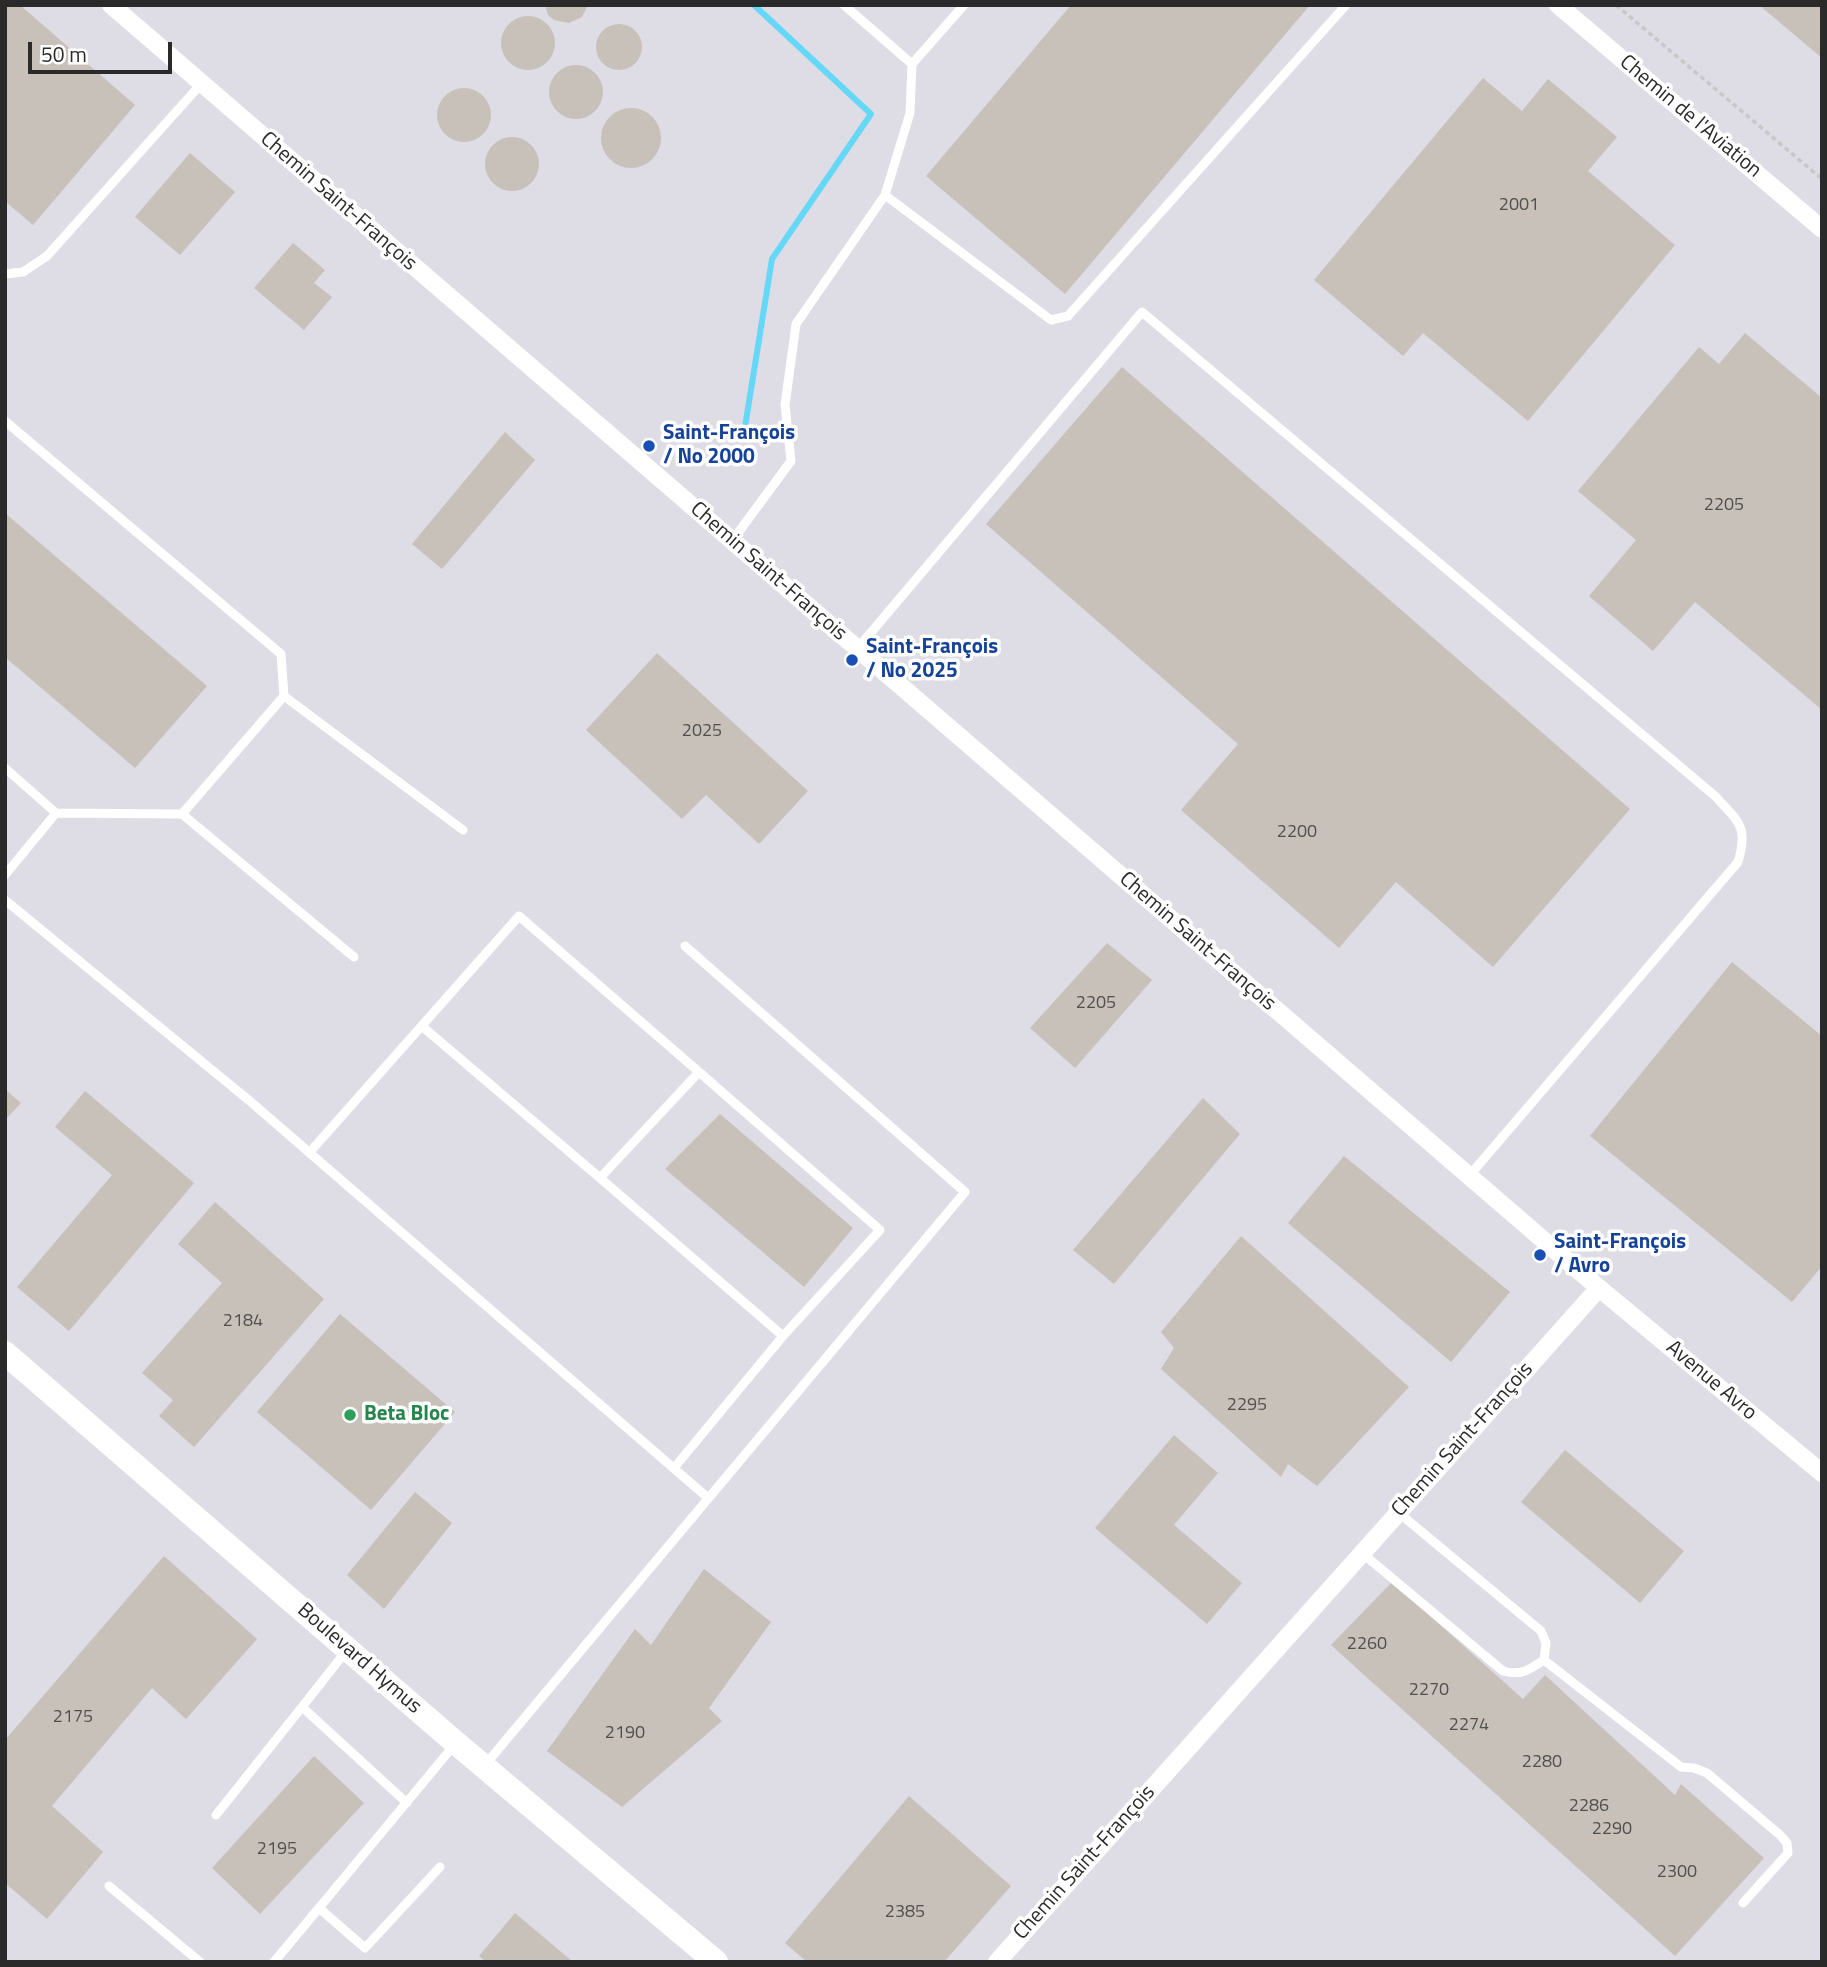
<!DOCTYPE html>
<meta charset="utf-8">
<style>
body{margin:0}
#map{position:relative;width:1827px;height:1967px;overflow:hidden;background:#ede4da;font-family:"Titillium Web",sans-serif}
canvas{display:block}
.frame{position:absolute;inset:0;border:7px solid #2a2a2a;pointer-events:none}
.scale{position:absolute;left:28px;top:42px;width:144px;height:32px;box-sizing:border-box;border:4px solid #2a2a2a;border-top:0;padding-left:9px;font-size:21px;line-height:24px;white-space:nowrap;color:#2a2a2a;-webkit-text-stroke:5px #fff;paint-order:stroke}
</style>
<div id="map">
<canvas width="1827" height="1967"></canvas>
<div class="frame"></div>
<div class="scale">50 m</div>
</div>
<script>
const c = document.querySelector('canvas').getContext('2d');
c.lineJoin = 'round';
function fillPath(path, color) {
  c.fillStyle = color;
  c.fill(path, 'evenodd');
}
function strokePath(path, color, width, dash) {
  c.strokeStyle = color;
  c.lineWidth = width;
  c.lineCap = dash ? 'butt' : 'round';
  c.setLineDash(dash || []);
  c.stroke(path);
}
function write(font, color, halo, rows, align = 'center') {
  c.font = font + ' "Titillium Web",sans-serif';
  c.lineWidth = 7;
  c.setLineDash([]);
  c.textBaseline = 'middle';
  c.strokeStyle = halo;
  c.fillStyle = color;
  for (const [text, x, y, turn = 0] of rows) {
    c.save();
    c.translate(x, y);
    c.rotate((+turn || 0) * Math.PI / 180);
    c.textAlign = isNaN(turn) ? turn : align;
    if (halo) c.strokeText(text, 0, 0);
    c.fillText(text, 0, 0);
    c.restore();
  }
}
const industrial = new Path2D(`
 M5,5H1822V1962H5Z`);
const stream = new Path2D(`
 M744,433L772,259L871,114L754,5`);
const building = new Path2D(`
 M5,5H20L135,105L33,225L5,201Z
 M545,5H588L582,17L569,23L554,20L548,15Z
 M1071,5H1310L1065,294L926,176Z
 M1759,5H1822V58Z
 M501 43a27 27 0 1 1 54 0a27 27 0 1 1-54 0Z
 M596 47a23 23 0 1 1 46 0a23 23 0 1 1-46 0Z
 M549 92a27 27 0 1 1 54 0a27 27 0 1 1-54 0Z
 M1483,78L1522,111L1548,79L1617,137L1588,171L1675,245L1528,421L1423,333L1403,356L1314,280Z
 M437 115a27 27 0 1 1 54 0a27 27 0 1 1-54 0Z
 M601 138a30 30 0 1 1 60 0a30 30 0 1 1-60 0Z
 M485 164a27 27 0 1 1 54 0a27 27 0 1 1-54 0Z
 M190,153L235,192L180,255L135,217Z
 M293,243L325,270L314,283L332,297L304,330L254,288Z
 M1745,333L1822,398V710L1695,602L1653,651L1589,596L1636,540L1578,491L1699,347L1719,364Z
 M1122,367L1630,809L1493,967L1396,882L1339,948L1181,810L1238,744L986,524Z
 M505,432L535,460L442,569L412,544Z
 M5,513L207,686L135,768L5,657Z
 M657,653L808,791L759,844L706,795L682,819L586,730Z
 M1107,943L1152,980L1075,1068L1030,1028Z
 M1732,962L1822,1036V1266L1792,1302L1590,1136Z
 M5,1089L21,1103L5,1120Z
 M85,1091L194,1183L69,1331L17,1287L112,1175L55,1127Z
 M1203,1098L1240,1134L1114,1284L1073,1250Z
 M720,1114L853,1228L804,1287L665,1169Z
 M1344,1156L1510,1292L1451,1362L1288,1223Z
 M215,1202L324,1299L194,1447L159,1416L173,1400L142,1373L222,1283L178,1244Z
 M1241,1236L1409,1387L1317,1486L1288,1464L1281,1477L1161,1369L1174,1348L1161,1332Z
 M340,1314L455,1412L371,1510L257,1412Z
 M1174,1435L1218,1473L1174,1525L1242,1583L1207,1624L1095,1528Z
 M1565,1450L1684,1551L1640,1603L1521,1502Z
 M415,1492L452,1523L384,1609L347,1575Z
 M164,1556L257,1639L186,1719L152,1688L52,1806L103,1852L47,1919L5,1883V1740Z
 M704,1569L771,1622L709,1708L722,1721L622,1807L547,1751L635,1629L651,1645Z
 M1392,1582L1523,1699L1545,1675L1675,1795L1681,1784L1764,1858L1675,1956L1331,1645Z
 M314,1756L364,1803L260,1914L212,1868Z
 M909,1796L1011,1886L944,1962H807L785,1943Z
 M515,1913L573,1962H486L479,1956Z`);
const path = new Path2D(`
 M1616,5L1822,179`);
const lane = new Path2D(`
 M912,64L964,5
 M885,195L1051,320L1068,316L1346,5
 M5,274L23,272L47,256L201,84
 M5,421L281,654L284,696L182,814L56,813
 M732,541L791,461L785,405L796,324L885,195L910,113L912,64L844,5
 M857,649L1142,312L1715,796C1738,821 1749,826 1738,862L1469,1176
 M284,696L463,830
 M5,768L56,813L5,875
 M182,814L354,957
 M5,900L251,1102L708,1498
 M423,1027L600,1178
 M699,1072L880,1230L783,1336
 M309,1153L519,916L699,1072L600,1178L783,1336L674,1468
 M1399,1513L1541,1631L1546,1643L1544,1660
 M1362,1553L1503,1671C1521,1676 1529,1670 1544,1660L1681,1767L1694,1768L1707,1773L1780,1835L1787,1843L1788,1853L1743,1903
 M347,1650L302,1707L407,1803
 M485,1765L965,1192L685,946
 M216,1815L302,1707
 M440,1867L365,1948L319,1908L455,1744
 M109,1886L200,1962
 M274,1962L319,1908`);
const street = new Path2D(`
 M111,5L1599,1288L1822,1473
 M1558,5L1822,229
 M997,1962L1599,1288`);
const secondary = new Path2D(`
 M5,1353L456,1743L716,1962`);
const tram = new Path2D(`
 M5,1960L8,1962`);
const markers = [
 [649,446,7,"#1a4fb4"],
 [852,660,7,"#1a4fb4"],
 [1540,1255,7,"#1a4fb4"],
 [350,1415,7,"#2e9e5b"]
];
const numberNames = [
 ["2001",1519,206],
 ["2205",1724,506],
 ["2025",702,732],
 ["2200",1297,833],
 ["2205",1096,1004],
 ["2184",243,1322],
 ["2295",1247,1406],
 ["2260",1367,1645],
 ["2270",1429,1691],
 ["2175",73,1718],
 ["2274",1469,1726],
 ["2190",625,1734],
 ["2280",1542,1763],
 ["2286",1589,1807],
 ["2290",1612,1830],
 ["2195",277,1850],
 ["2300",1677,1873],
 ["2385",905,1913]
];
const streetNames = [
 ["Chemin de l'Aviation",1690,117,40],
 ["Chemin Saint-François",338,202,41],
 ["Chemin Saint-François",768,572,41],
 ["Chemin Saint-François",1197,942,41],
 ["Avenue Avro",1711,1381,40],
 ["Chemin Saint-François",1463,1440,-48],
 ["Boulevard Hymus",359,1659,41],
 ["Chemin Saint-François",1085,1863,-48]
];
const transitNames = [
 ["Saint-François",663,434],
 ["/ No 2000",663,458],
 ["Saint-François",866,648],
 ["/ No 2025",866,672],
 ["Saint-François",1554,1243],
 ["/ Avro",1554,1267]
];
const leisureNames = [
 ["Beta Bloc",364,1415]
];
fillPath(industrial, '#dedce5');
strokePath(stream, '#66d8f7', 6);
fillPath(building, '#c8c1ba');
strokePath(path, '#c8c8c8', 3.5, [5, 3.5]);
strokePath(lane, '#fff', 9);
strokePath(street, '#fff', 18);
strokePath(secondary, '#fff', 24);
strokePath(tram, '#9da2b5', 2);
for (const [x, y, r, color] of markers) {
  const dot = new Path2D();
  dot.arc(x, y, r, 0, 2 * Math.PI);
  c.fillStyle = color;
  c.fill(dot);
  strokePath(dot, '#fff', 2.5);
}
write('18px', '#52504e', null, numberNames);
write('21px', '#2a2a2a', '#fff', streetNames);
write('bold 21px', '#164399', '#fff', transitNames, 'left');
write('bold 21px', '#27864d', '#fff', leisureNames, 'left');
</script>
